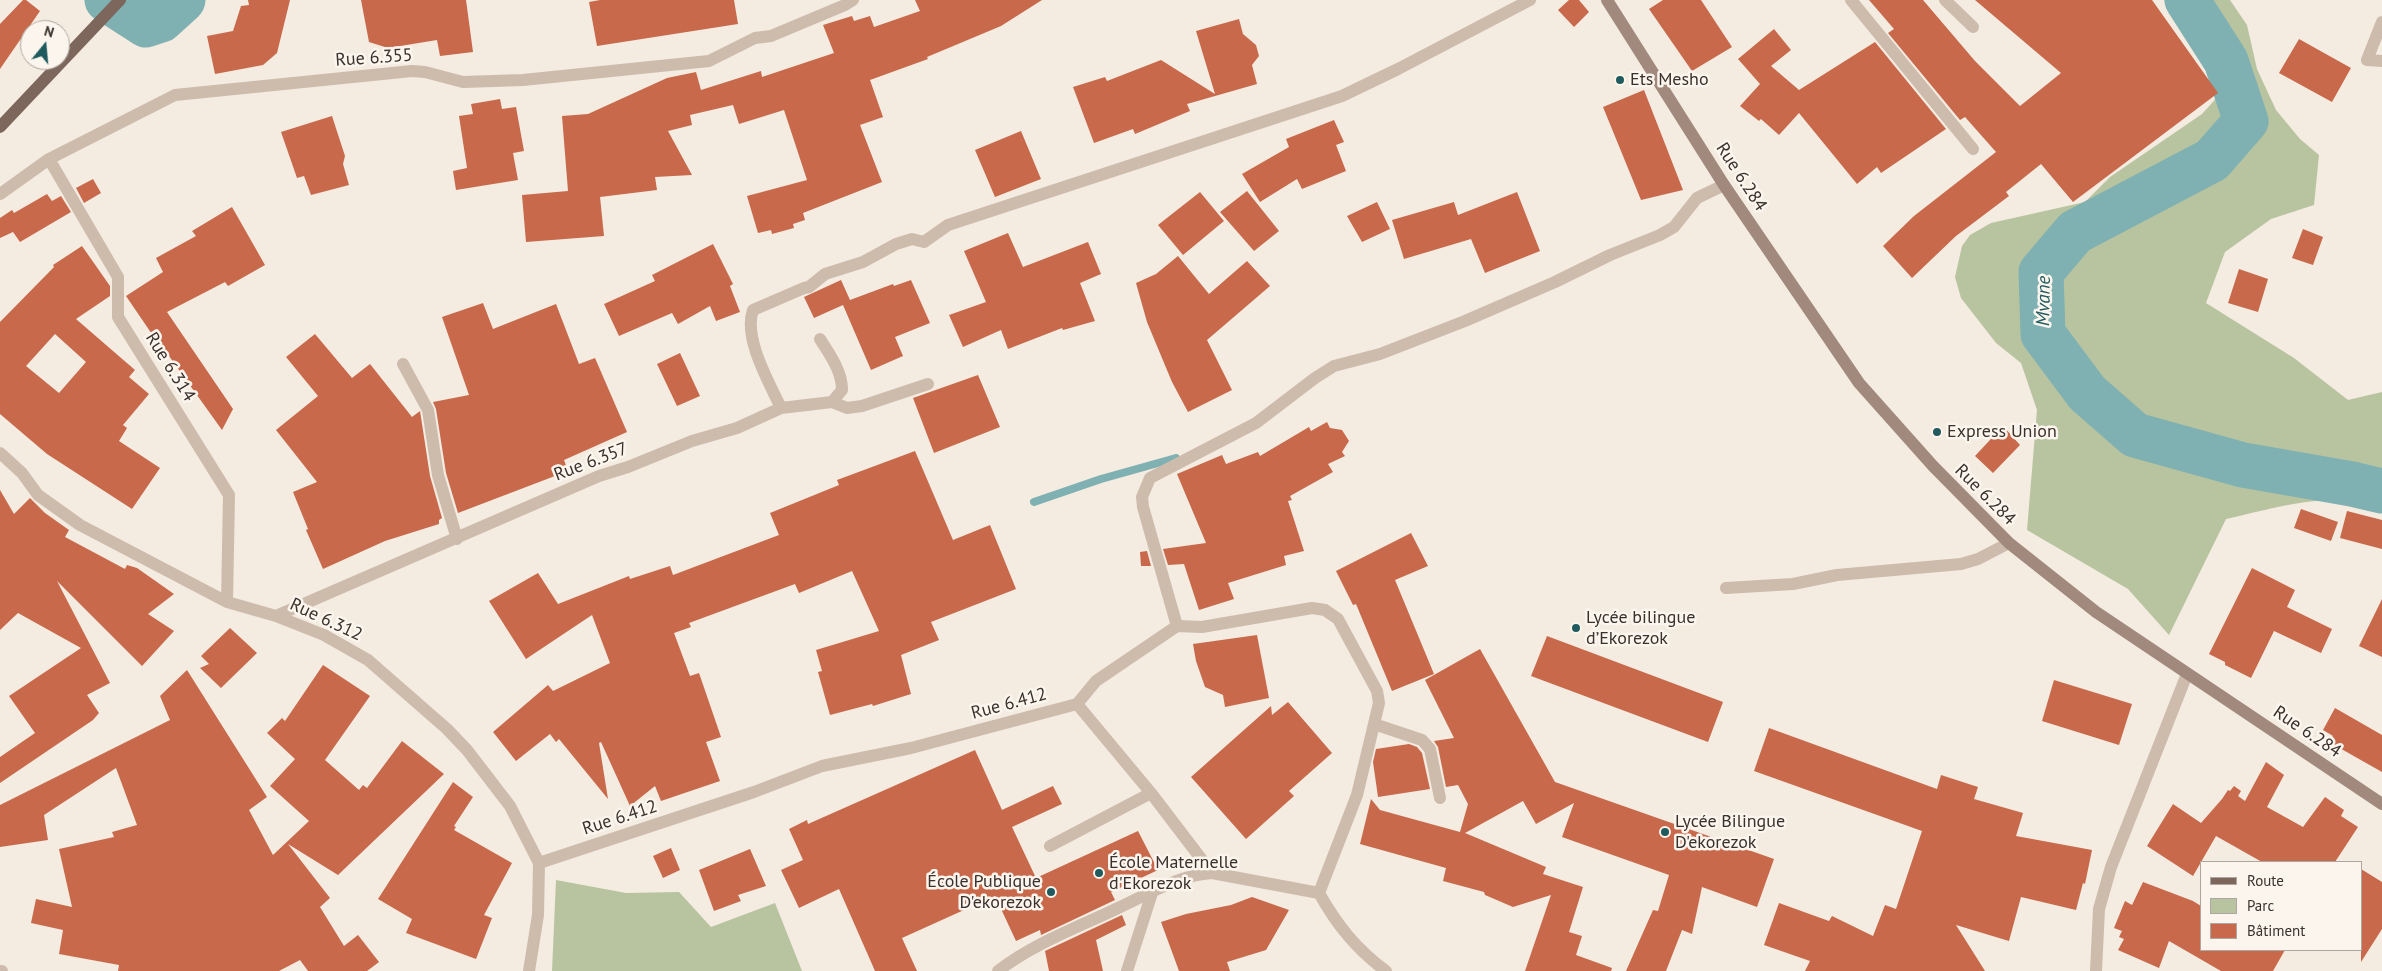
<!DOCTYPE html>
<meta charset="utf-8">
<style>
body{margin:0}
#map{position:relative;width:2382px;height:971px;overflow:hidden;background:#f4ebe1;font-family:"PT Sans",sans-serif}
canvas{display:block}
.legend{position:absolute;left:2200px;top:861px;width:162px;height:90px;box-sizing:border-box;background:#fbf5ee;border:1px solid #aea6a0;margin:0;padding:6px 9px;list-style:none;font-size:15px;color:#3b302b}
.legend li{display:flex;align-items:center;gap:10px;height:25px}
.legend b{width:25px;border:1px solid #aea6a0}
.north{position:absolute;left:20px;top:20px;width:50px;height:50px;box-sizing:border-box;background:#fbf5ee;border:1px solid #aea6a0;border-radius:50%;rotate:17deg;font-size:14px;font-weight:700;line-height:20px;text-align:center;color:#3b302b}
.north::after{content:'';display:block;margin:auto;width:18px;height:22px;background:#1f5a5e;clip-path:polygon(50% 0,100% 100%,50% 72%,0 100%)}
</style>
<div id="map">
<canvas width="2382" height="971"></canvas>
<ul class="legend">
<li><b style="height:6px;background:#7d675c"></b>Route</li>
<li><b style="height:14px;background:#b8c4a0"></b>Parc</li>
<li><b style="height:14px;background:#c8694b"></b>Bâtiment</li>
</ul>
<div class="north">N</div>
</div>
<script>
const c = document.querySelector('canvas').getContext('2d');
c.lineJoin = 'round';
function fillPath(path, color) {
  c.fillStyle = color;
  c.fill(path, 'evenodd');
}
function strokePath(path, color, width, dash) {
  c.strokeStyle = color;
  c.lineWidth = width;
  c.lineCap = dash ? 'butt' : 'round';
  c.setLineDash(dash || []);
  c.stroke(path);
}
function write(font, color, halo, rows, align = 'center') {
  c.font = font + ' "PT Sans",sans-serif';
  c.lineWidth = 5;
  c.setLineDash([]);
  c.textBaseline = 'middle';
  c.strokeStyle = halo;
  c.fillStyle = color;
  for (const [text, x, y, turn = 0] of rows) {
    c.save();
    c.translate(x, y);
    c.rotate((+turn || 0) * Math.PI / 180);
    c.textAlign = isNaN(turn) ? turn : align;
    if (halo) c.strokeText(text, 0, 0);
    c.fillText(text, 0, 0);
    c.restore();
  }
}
const green = new Path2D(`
 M2164,0H2230L2247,25L2257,69L2276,110L2300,139L2319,155L2314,205L2271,219L2225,252L2206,303L2294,358L2348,400L2382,392V508C2339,488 2270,509 2226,519L2169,635L2128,589L2027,530L2037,410L2021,363L1996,343L1961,298L1955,277L1962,246L1970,235L1991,223L2085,202L2110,177L2202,114L2221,93L2217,75L2185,37Z
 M556,880L626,893L679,892L711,927L775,903L802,971H552Z`);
const stream = new Path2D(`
 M1034,502L1101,479L1176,458`);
const river = new Path2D(`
 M107,0L146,25L161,20L183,0
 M2187,0L2226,61L2246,121L2212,160L2075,232L2041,272L2043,334L2087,393L2135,435L2243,465L2352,484L2382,491`);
const building = new Path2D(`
 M23,0H26L40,11L0,69V24Z
 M248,0H290L277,53L263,65L215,74L207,36L233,31L241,6L249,5Z
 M361,0H466L473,52L440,56L437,40L388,48L369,42Z
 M600,0H734L738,24L597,46L589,2Z
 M915,0H1042L1001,26L927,57L928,59L870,80L883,117L860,125L882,182L803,213L805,220L793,224L794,228L772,234L771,230L758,233L747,196L807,180L784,110L739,124L733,105L690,115L692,125L668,131L692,175L655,177L657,190L600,197L604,236L526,242L522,195L568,191L562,116L588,114L667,78L696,72L701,90L761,71L762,77L834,53L823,25L852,16L854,21L870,16L874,27L920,11Z
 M1569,0H1579L1589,12L1574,27L1558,10Z
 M1663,0H1701L1732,47L1692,71L1649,9Z
 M1869,0H1923L1975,61L2020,106L2061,73L1975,0H2152L2218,93L2073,202L2041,164L2006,192L2009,196L1956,236L1912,278L1883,246L1914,216L1996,152L1965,117L1960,120L1888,33L1894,29Z
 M1239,19L1243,34L1256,45L1259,56L1252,65L1257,84L1187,104L1190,111L1135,134L1133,129L1094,143L1073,87L1105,77L1107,81L1161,60L1215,94L1196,31Z
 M1774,29L1791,50L1771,66L1799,90L1875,42L1946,129L1881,173L1877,167L1857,184L1799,113L1779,135L1761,119L1759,121L1740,106L1760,84L1738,59Z
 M2299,39L2351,68L2332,102L2279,73Z
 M1644,90L1683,190L1641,200L1603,107Z
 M500,99L502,109L516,107L524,151L513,153L518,180L456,190L453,171L467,168L459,116L473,114L471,104Z
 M332,116L345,156L343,164L349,185L311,195L304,176L297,178L281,132Z
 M1334,120L1344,142L1336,145L1346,171L1302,189L1297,179L1260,202L1242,174L1289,147L1286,139Z
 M1021,131L1041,179L995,197L975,150Z
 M93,179L101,193L84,203L76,188Z
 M1247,191L1279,231L1254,251L1220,212Z
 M1200,192L1224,221L1183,255L1158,225Z
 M1517,192L1540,251L1485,273L1471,239L1404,259L1392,220L1454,202L1458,215Z
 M47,194L52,201L61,196L71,212L20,242L13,232L0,238V218L12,210L14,213Z
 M1377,202L1390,229L1362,242L1347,216Z
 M232,207L265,265L228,286L225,282L167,312L233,409L222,430L159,342L158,343L126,296L163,272L156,258L196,236L192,231Z
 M2303,229L2323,237L2313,265L2292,258Z
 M1008,233L1023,267L1088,242L1101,274L1080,283L1095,321L1063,330L1062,328L1008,349L1001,330L963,347L949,315L986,302L964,251Z
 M713,244L733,284L730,286L740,312L716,321L710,306L678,324L672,313L619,336L604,304L655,281L652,275Z
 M82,246L110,286V296L76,319L135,370L129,377L149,394L123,425L127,428L119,441L160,468L132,509L47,454L0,414V322L54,267L53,265ZM55,334L86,362L59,393L26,366Z
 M1178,256L1209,294L1247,261L1270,286L1207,340L1232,390L1188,412L1172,382L1147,322L1136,283L1156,274Z
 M2239,269L2268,279L2258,312L2228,303Z
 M841,280L850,300L893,284L894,286L911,280L930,323L895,337L903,356L871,370L843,305L814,318L804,297Z
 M483,303L493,329L556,304L579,364L595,358L627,432L564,460L568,471L458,513L446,473L436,409L433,402L469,395L442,317Z
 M315,334L352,378L370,364L412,417L420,411L430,476L442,518L439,520V524L385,541L323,569L306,530L308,529L293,492L317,482L276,430L318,396L286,357Z
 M680,353L700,396L677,406L657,364Z
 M978,375L1000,427L934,453L913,398Z
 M1327,422L1330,428L1342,430L1349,441L1342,452L1345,456L1328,464L1333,472L1290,496L1292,500L1288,501L1304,551L1284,556L1286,565L1228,583L1234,599L1199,610L1184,564L1168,565L1163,549L1206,543L1177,474L1222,455L1226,464L1258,452L1260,456L1309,427L1311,431Z
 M2003,426L2020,445L1993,473L1975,456Z
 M915,451L953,540L990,525L1016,589L931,622L939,640L901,655L911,694L873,706L872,704L830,715L818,672L822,671L816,650L879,631L852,571L799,593L795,584L689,623L691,627L674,633L690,676L699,673L721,737L706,742L720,781L661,801L655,786L630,806L601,742L599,743L608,799L559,739L556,742L550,734L516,761L493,732L548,685L553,691L610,663L592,615L526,659L489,601L538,573L558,604L629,576L630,579L670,566L673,575L779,535L770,513L839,485L837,480Z
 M0,490L14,514L30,498L45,513L69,530L65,537L125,569L127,565L137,568L174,594L148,614L174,631L142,666L57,581L110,683L87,695L99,713L93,720L0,783V757L35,733L9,696L81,648L18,613L0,630Z
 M2301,509L2338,522L2331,541L2294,528Z
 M2347,511L2382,520V549L2340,538Z
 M1411,533L1428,566L1395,580L1434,674L1392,691L1356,604L1353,605L1336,571Z
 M1147,551L1151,566H1141L1140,552Z
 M2252,568L2295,590L2287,607L2332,629L2321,653L2274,631L2251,678L2225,665V662L2209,654Z
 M2382,599V657L2359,646Z
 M230,628L257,653L221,688L200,668L209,664L201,656Z
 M1257,635L1269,698L1225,707L1223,695L1205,687L1196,661L1193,644Z
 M1547,636L1723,702L1708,742L1531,676Z
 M1480,649L1555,782L1774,859L1757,907L1702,887L1692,934L1682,930L1666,971H1626L1653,910L1658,911L1669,875L1562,837L1574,803L1536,824L1523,801L1465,833L1546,867L1543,874L1583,887L1569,932L1582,936L1576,955L1612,968L1611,971H1525L1551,895L1513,907L1485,895L1484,892L1443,881L1446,868L1360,844L1371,799L1380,810L1460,832L1468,804L1458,785L1446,787L1438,747L1434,741L1454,738L1425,680Z
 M323,665L370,696L325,760L359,790L363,785L367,788L402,741L444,774L338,875L288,844L330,898L320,907L344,946L358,935L379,962L367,971H308L300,960L279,971H118L119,965L59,954L63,930L31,923L36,899L72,907L59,849L114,837L112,832L137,825L116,768L44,815L48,840L0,847V805L170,720L160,696L187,670L267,797L249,810L273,855L309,821L270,786L295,759L267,733L282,718L285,721Z
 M2054,680L2132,704L2119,745L2042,721Z
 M1288,702L1332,753L1289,791L1294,796L1246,839L1191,777L1271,706L1272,715Z
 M2335,708L2382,735V772L2329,742L2333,736L2323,730Z
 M1769,728L1937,789L1941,775L1978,787L1974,799L2023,813L2016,836L2092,850L2085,884L2083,883L2076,910L2021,897L2009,941L1956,925L1985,971H1805L1810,961L1764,945L1779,903L1829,921L1832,916L1873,936L1885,905L1896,909L1922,831L1754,771Z
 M1409,744L1417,747L1422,753L1430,789L1378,797L1373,762L1376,749Z
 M975,750L1002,810L1053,786L1062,804L1012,827L1036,878L1138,831L1158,870L1111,892L1115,900L1041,935L1040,930L1016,941L995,896L902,938L917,971H875L839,889L799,908L781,870L803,860L789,829L807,820L808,824Z
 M2266,762L2284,775L2267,807L2303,827L2325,797L2344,810L2341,816L2358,827L2335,862H2262L2216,836L2193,876L2147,846L2173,804L2201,823L2222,799L2228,790L2230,791L2234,786L2241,791L2238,796L2245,801Z
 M453,782L473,797L454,826L456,827L454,830L512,863L484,915L492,918L476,959L406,933L412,919L378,899Z
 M671,848L680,870L663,878L653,856Z
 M750,849L766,886L738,895L741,901L714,911L699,870Z
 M2361,869L2382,882V929L2361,962Z
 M2143,882L2193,901L2201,906V950H2285L2273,971H2221L2169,941L2159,968L2118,950L2124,939L2119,937L2122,931L2114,928L2125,901L2132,905Z
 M1252,897L1289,910L1266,950L1227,962L1230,971H1179L1161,922L1186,914L1231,905Z
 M1122,915L1126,925L1096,940L1103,971H1049L1045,951Z`);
const lane = new Path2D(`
 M1945,0L1973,27`);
const street = new Path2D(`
 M1851,0L1973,149
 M2382,22L2367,60L2382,61
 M49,159L118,277V317L229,495L227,602
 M0,194L49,159L175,95L412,71L425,72L463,82L523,80L709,61L755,38L771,36L845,5L853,0
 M820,339C830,355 842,371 842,390L832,402
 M403,364L428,410L438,475L457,539
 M781,408C769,382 743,338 753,310L804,288L809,287L825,274L863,262L896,244L912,239L924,242L948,225L1342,96L1398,69L1530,0
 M0,453L22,473L38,495L80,525L227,602L276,616L324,635L368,660L447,729L467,750L510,806L539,863L538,915L529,971
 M1726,588L1793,584L1837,575L1961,564L1978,559L2009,543
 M276,616L599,476L628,467L692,441L737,428L781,408L832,402L847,408L862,406L928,384
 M1177,626L1202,627L1312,608L1325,610L1338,619L1377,691L1379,703L1374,724L1422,740L1430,749L1440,798
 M1077,704L1096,681L1177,626L1143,507L1142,497L1150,478L1256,423L1315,378L1334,366L1380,354L1465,321L1555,282L1610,255L1660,235L1674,227L1697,198L1724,185
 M1050,846L1151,793
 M539,863L754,792L822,766L911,748L1077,704L1151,793L1212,873L1319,893C1337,925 1356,949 1386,971
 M1319,893L1357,795L1374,724
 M0,971H2
 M998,971C1033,944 1076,928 1116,909C1147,895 1178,875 1212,873
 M1127,971L1152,893
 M2096,971L2099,909L2111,867L2187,674`);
const secondary = new Path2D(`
 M1607,0L1724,185L1859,383L1933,466L2009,543L2096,612L2382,804`);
const primary = new Path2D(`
 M0,127L120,0`);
const markers = [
 [1620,80,5,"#1f5a5e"],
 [1937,432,5,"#1f5a5e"],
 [1576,628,5,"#1f5a5e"],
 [1665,832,5,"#1f5a5e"],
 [1099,873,5,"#1f5a5e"],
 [1051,892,5,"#1f5a5e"]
];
const streetNames = [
 ["Rue 6.355",374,58,-4],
 ["Rue 6.284",1741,177,57],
 ["Rue 6.314",170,367,58],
 ["Rue 6.357",591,462,-21],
 ["Rue 6.284",1985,495,45],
 ["Rue 6.312",326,620,25],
 ["Rue 6.412",1009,704,-15],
 ["Rue 6.284",2307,732,34],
 ["Rue 6.412",620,818,-18]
];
const poiNames = [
 ["Ets Mesho",1630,80],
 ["Express Union",1947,432],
 ["Lycée bilingue",1586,618],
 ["d’Ekorezok",1586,639],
 ["Lycée Bilingue",1675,822],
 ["D'ekorezok",1675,843],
 ["École Maternelle",1109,863],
 ["d'Ekorezok",1109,884],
 ["École Publique",1041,882,"right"],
 ["D'ekorezok",1041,903,"right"]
];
const waterNames = [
 ["Mvane",2044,301,-89]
];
fillPath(green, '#b8c4a0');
strokePath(stream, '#7fb0b2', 8);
strokePath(river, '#7fb0b2', 45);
fillPath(building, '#c8694b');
strokePath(lane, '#cdbbac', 12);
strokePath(street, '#cdbbac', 12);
strokePath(secondary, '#a18a7d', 12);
strokePath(primary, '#7d675c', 12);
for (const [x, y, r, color] of markers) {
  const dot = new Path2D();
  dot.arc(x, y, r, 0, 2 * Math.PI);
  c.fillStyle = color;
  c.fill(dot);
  strokePath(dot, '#fbf5ee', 2);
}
write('18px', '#3b302b', '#fbf5ee', streetNames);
write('18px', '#3b302b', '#fbf5ee', poiNames, 'left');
write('italic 19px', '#1f5a5e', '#fbf5ee', waterNames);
</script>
